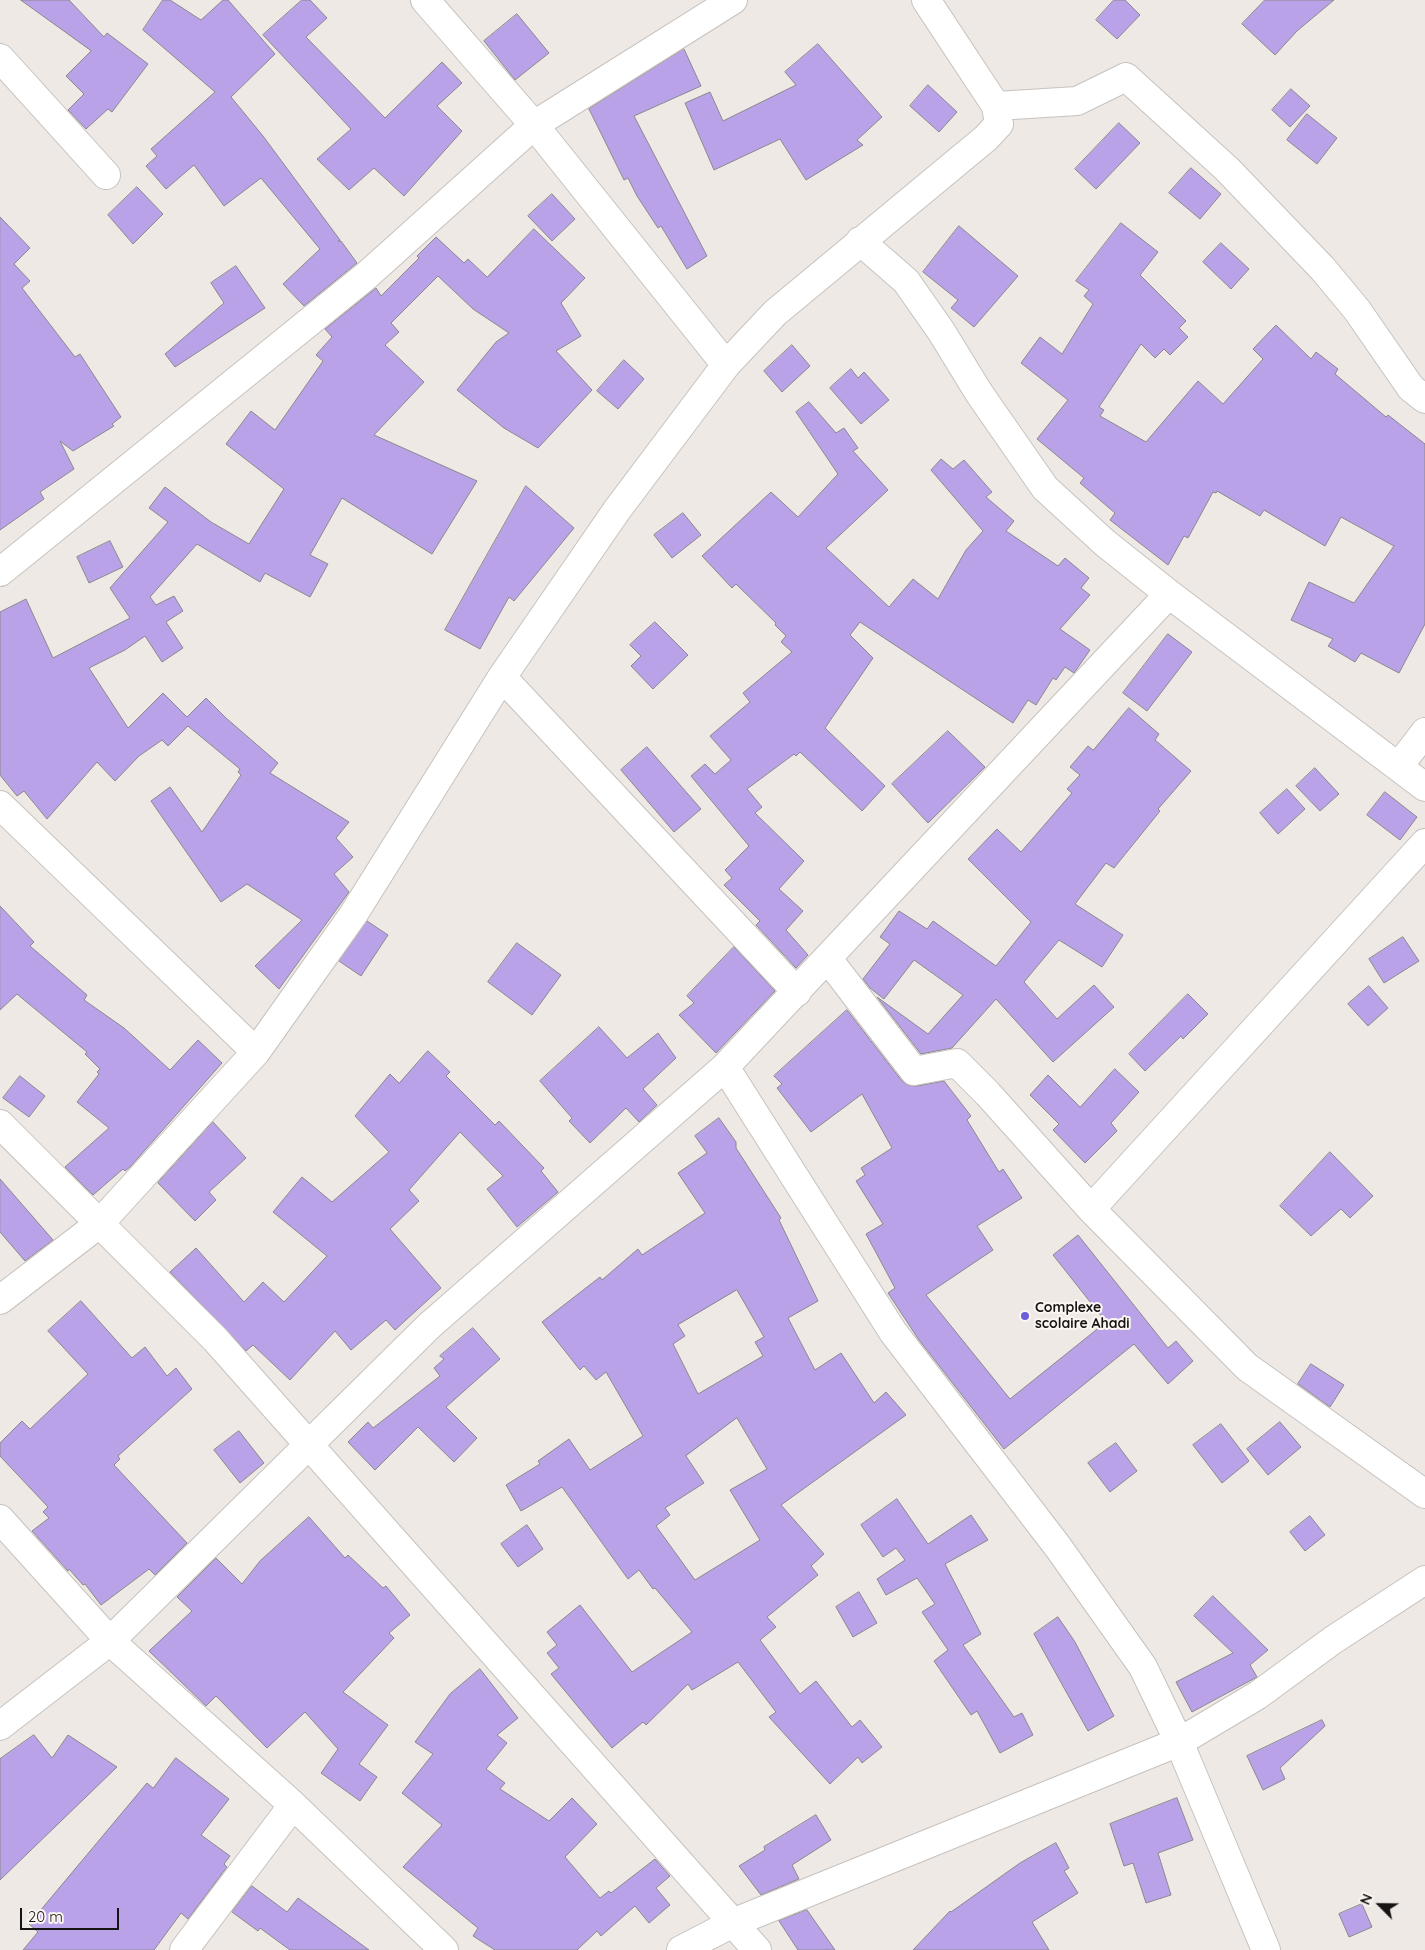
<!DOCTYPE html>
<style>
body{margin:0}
#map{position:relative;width:1425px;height:1950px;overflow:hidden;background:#eee9e5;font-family:Quicksand,sans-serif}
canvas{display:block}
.north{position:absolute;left:1355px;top:1880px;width:50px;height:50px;-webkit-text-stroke:4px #fcf6f3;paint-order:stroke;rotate:293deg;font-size:14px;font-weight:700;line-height:20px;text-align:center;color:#171514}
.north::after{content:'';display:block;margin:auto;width:18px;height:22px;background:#171514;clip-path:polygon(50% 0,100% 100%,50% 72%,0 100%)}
.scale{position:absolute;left:20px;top:1908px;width:99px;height:22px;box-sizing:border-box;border:2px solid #171514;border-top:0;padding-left:6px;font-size:15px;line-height:18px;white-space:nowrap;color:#171514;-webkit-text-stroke:4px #fcf6f3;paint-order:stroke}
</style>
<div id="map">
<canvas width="1425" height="1950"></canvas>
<div class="north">N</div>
<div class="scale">20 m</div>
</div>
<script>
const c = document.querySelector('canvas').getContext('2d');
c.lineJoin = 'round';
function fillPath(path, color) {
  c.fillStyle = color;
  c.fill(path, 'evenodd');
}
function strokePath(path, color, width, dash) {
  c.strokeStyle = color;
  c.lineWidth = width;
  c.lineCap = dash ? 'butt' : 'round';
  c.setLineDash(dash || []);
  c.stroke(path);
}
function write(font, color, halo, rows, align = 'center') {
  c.font = font + ' Quicksand,sans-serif';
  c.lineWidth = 4;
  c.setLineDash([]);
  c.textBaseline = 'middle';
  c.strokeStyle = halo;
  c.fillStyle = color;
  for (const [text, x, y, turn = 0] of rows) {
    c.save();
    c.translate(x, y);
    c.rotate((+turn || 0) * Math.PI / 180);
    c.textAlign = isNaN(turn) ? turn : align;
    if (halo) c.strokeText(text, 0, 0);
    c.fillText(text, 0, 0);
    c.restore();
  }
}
const building = new Path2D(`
 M21,0H69L104,37L107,33L148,64L112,112L108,109L86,129L68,110L84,94L66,76L91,51Z
 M163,0H170L201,20L223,0H228L275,54L231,97L263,136L340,240L338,241H341L357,263L304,306L283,284L320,249L261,178L224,206L194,165L166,189L146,166L157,156L151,149L215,92L143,30Z
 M302,0H310L327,18L306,37L385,118L442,62L462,83L437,106L462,131L404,196L374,168L349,190L317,159L351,129L263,35Z
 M1114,0H1125L1140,15L1117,39L1096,20Z
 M1265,0H1334L1297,31L1275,55L1242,24Z
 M517,14L549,53L515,80L484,41Z
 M818,44L882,117L857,140L863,145L806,180L780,139L714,170L685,103L710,92L723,121L796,85L785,72Z
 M684,49L701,86L634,116L707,256L687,269L661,226L658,228L637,196L628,178L624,180L589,109Z
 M928,85L957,112L939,132L910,106Z
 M1291,89L1310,106L1290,127L1272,110Z
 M1307,114L1337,138L1317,164L1287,140Z
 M1119,123L1140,143L1096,189L1075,169Z
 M1191,168L1221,194L1200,219L1169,193Z
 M137,187L163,214L133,244L108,215Z
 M552,194L575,219L552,241L528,216Z
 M0,217L30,248L14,264L30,281L22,288L75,357L80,354L121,417L112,424L114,426L73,451L60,441L74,469L40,492L44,499L0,530Z
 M1121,223L1158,252L1140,275L1186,321L1179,328L1188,337L1170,355L1164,349L1155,358L1141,344L1099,407L1104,410L1100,416L1146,442L1198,381L1223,404L1263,359L1253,349L1276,325L1311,359L1316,352L1338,369L1335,374L1386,417L1388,415L1425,444V624L1399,673L1361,653L1355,662L1328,646L1333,639L1291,620L1309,582L1354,603L1394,546L1341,517L1325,546L1264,510L1260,516L1217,491L1216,493L1213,492L1188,538L1184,536L1168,565L1110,520L1115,513L1080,483L1084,478L1037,439L1068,400L1021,363L1040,337L1062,354L1093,304L1084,296L1089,290L1076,281Z
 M959,226L1018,276L974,327L951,308L958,300L923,272Z
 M534,229L585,278L561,303L581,336L556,351L592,390L538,448L504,428L457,390L496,342L509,333L473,309L438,276L391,323L399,332L385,345L424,382L374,435L477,481L432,554L342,498L310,555L328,564L310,597L265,573L260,582L197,544L150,597L156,605L174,596L183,611L166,622L183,648L162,662L145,636L125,650L89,668L128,728L163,693L187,717L206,698L226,718L278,763L270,773L349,822L336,838L353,857L334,874L349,892L279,989L255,966L302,920L247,884L221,902L151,801L170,787L202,832L241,775L238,772L240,769L188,726L168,746L162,740L139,756L115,781L97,762L47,819L24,791L17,796L0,775V612L26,599L53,658L130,618L110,588L168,522L149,508L165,487L211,522L249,544L284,489L226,444L251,411L275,430L323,361L316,355L332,337L325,329L376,288L381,296L419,258L417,256L436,237L464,263L468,259L487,277Z
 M1221,243L1249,269L1231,289L1203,262Z
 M236,266L265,308L175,367L165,354L224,303L211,283Z
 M792,345L810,366L782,392L764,371Z
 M624,360L644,379L618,409L597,391Z
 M851,369L858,378L864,372L889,400L861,424L830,388Z
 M809,402L836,433L844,428L858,448L853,451L888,490L826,548L889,607L913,579L938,599L966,550L983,531L931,470L941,459L953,469L964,460L992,492L986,497L1014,521L1006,531L1058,566L1065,558L1089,578L1081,588L1090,595L1060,629L1090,650L1074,673L1065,667L1056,680L1053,678L1036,705L1028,700L1013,723L860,622L850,635L873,658L825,728L885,786L862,811L800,752L796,756L794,754L747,789L762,807L755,813L804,861L779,889L803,911L786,930L808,955L796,968L756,925L760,921L724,885L732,878L725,870L749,846L691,776L705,764L715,774L731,760L710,736L750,702L743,693L792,652L781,642L786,636L775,625L776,623L736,584L732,588L702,556L771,492L798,517L838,474L796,412Z
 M526,486L574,528L514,601L509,597L480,649L445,630Z
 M683,513L701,535L672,558L654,535Z
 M110,541L123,567L89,583L77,557Z
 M655,622L688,655L653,689L631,666L641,656L630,645Z
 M1168,634L1192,652L1147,711L1123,693Z
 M1129,708L1159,734L1155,740L1191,771L1158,809L1160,811L1114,868L1106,863L1075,904L1123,935L1102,967L1059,940L1024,982L1057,1019L1094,985L1114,1007L1053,1062L996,999L952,1048L921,1054L877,997L928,1034L963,995L914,960L884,999L870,988L863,979L890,944L880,937L899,911L927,929L933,921L996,966L1031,922L968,859L997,829L1021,852L1072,793L1067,789L1080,775L1070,767L1088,746L1093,750Z
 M948,731L985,767L928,823L892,784Z
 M647,747L701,809L674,832L621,770Z
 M1315,768L1339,794L1320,811L1296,786Z
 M1287,789L1305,809L1278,834L1260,813Z
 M1385,792L1417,817L1400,840L1367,815Z
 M0,906L34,942L30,946L87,995L84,1000L124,1028L170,1070L198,1040L222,1063L130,1167L125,1171L123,1169L93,1195L65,1167L109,1128L77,1102L99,1074L97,1072L100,1069L85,1054L87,1052L17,994L0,1010Z
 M367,921L388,935L361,976L339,961Z
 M1403,937L1419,961L1384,983L1369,959Z
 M517,943L561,975L532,1015L488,982Z
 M734,947L775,991L716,1053L679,1015L694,1003L687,996Z
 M1369,986L1388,1008L1368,1026L1348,1004Z
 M1188,994L1208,1014L1183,1039L1181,1036L1145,1071L1129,1054Z
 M847,1010L902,1081L908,1085L917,1086L944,1081L971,1116L967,1120L999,1172L1003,1169L1022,1198L977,1226L993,1250L926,1295L1010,1399L1106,1322L1053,1255L1078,1235L1168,1348L1176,1341L1193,1361L1168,1384L1134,1344L1004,1449L919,1340L888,1293L895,1288L866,1234L883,1224L856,1181L865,1175L861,1168L892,1148L862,1094L811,1132L777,1088L782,1084L774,1076Z
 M599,1027L627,1058L658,1033L676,1058L643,1089L657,1105L639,1122L626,1108L590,1143L569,1121L572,1118L540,1081Z
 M428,1051L450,1072L446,1076L495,1125L499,1121L544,1168L541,1171L558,1192L517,1227L487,1189L503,1176L460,1132L409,1190L419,1201L390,1229L441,1288L395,1330L386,1320L351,1350L335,1331L290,1380L253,1345L246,1351L170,1272L196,1248L244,1302L263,1282L284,1302L327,1256L273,1212L302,1177L332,1202L389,1152L355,1116L390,1074L399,1083Z
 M1115,1069L1139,1092L1111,1123L1117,1131L1085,1163L1053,1130L1059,1124L1030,1095L1048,1075L1080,1107Z
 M20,1076L45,1096L29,1117L3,1098Z
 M719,1118L736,1142V1148L781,1218L779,1220L818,1301L788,1318L815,1370L841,1353L874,1403L886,1392L906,1415L781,1505L824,1554L811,1566L818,1575L767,1617L776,1627L760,1640L800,1694L816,1681L852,1727L860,1720L882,1747L862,1763L858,1757L830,1784L769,1717L776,1712L738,1662L692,1690L688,1684L646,1725L643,1722L612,1748L551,1674L559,1668L547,1653L557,1645L547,1632L580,1605L632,1672L692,1632L655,1588L653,1589L639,1570L628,1579L562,1487L521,1511L506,1485L540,1464L538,1461L569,1439L590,1470L643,1436L606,1372L596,1380L584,1366L580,1370L542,1322L600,1277L602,1280L638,1249L642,1255L705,1213L678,1173L707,1153L695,1136ZM737,1290L764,1337L755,1342L763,1356L698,1394L673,1344L685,1336L678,1325ZM737,1418L767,1469L730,1490L760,1540L695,1580L656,1526L670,1515L665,1508L704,1483L686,1456Z
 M213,1122L246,1158L209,1192L216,1200L195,1221L158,1183Z
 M1330,1152L1373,1196L1350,1218L1341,1209L1311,1236L1280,1206Z
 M0,1179L53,1240L25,1261L0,1232Z
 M81,1301L132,1358L145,1347L167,1376L176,1368L192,1389L118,1456L120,1459L114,1465L187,1543L155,1575L149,1569L101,1605L85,1584L83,1585L69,1569L68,1571L32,1531L49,1518L43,1512L48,1507L0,1456V1443L22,1421L30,1429L88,1374L48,1331Z
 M473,1328L500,1359L446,1407L477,1438L454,1462L418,1427L375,1470L348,1442L368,1422L373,1428L440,1376L434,1368L444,1359L440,1356Z
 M1311,1364L1344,1385L1330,1407L1298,1384Z
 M1280,1422L1301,1447L1268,1475L1247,1449Z
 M1221,1424L1249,1461L1222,1483L1193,1445Z
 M239,1431L264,1463L240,1483L214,1450Z
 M1116,1443L1137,1471L1110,1492L1088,1463Z
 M897,1499L928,1544L971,1515L988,1540L945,1564L981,1634L963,1645L1014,1717L1022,1713L1033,1735L1000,1753L977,1711L971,1715L934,1661L948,1650L922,1612L935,1604L917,1578L886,1595L877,1579L905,1560L896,1548L883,1557L861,1525Z
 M1310,1516L1325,1535L1305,1551L1290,1532Z
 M309,1517L345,1558L348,1555L383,1588L386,1586L410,1615L389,1633L394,1638L343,1692L388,1725L359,1764L377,1777L360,1801L321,1773L338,1749L305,1712L267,1748L216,1696L206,1706L149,1651L192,1611L177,1597L216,1558L242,1584L260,1561Z
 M527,1525L543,1549L518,1567L501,1544Z
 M859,1592L877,1623L853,1637L836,1607Z
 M1213,1596L1268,1650L1250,1665L1257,1677L1192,1712L1176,1682L1233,1653L1194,1616Z
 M1058,1617L1075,1642L1114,1716L1088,1731L1034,1634Z
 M480,1669L518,1718L497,1735L507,1743L486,1769L505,1783L500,1789L549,1821L572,1798L597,1824L565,1857L600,1898L609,1891L611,1893L655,1859L670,1876L656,1888L670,1905L649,1923L635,1906L601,1936L597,1931L577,1950H495L473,1936L478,1928L403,1867L442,1825L402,1793L433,1754L415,1742L450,1694Z
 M1322,1720L1325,1726L1280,1768L1285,1779L1263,1790L1247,1756Z
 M34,1735L52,1758L68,1735L117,1767L0,1880V1759Z
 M176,1758L229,1799L201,1835L230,1856L224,1864L227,1867L188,1919L181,1913L154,1950H23L38,1932L29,1924L147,1783L153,1788Z
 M1177,1798L1193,1840L1158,1853L1171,1895L1146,1903L1133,1863L1124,1866L1110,1824Z
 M816,1815L831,1840L792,1865L799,1879L761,1895L739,1866L765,1850L764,1847Z
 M1056,1843L1069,1868L1064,1871L1078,1893L1032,1922L1049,1950H913L950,1911L951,1912L1020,1863Z
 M252,1886L287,1912L298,1898L369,1950H290L260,1928L258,1931L232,1912Z
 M1362,1904L1372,1927L1349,1937L1339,1914Z
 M807,1910L835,1950H798L779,1921Z`);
const street = new Path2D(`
 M425,0L534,125L726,365
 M0,58L106,175
 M996,106L1077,101L1126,77L1227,169L1323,269L1357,310L1411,388L1425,399
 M860,241L906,281L941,331L979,393L1045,488L1105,543L1169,594L1425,787
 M0,572L366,276L534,125L733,0
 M502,677L797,992
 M1399,766L1425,732
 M0,805L256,1052
 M1425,843L1091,1209L1247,1367L1425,1494
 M828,959L914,1071L957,1063L988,1094L1091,1209
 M725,1067L893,1332L1058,1547L1143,1667L1179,1742L1266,1950
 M0,1124L215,1339L757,1950
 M0,1300L99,1224L256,1052L353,915L502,677L617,510L726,365L775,313L986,138L999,124L996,106L926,0
 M0,1519L110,1641L293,1805L444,1950
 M0,1726L110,1641L429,1326L725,1067L1169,594
 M184,1950L293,1805
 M681,1950L735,1922L1179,1742L1258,1695L1333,1640L1425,1580`);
const markers = [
 [1025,1316,5,"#6a5ed7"]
];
const poiNames = [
 ["Complexe",1035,1308],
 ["scolaire Ahadi",1035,1324]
];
fillPath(building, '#b9a2e7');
strokePath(building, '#8a888d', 1);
strokePath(street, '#c7c2be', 30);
strokePath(street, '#fff', 28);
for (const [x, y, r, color] of markers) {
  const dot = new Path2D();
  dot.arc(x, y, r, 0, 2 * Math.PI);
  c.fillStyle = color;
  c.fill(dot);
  strokePath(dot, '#fcf6f3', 2);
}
write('bold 14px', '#171514', '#fcf6f3', poiNames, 'left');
</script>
